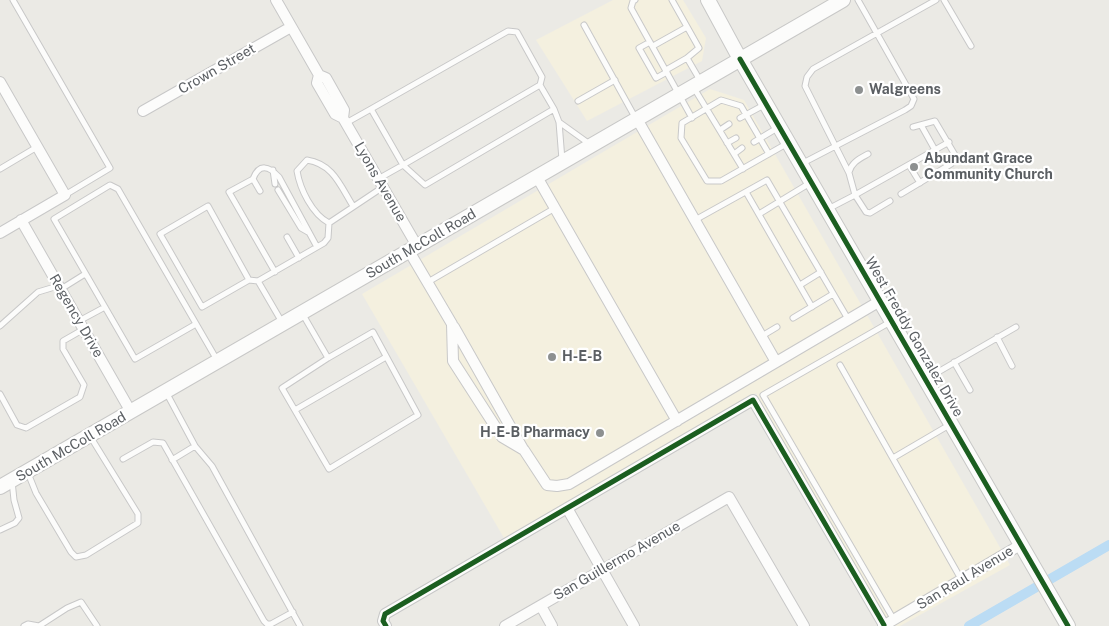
<!DOCTYPE html>
<style>
body{margin:0}
canvas{display:block;background:#ebeae5}
</style>
<canvas width="1109" height="626"></canvas>
<script>
const c = document.querySelector('canvas').getContext('2d');
c.lineJoin = 'round';
function fillPath(path, color) {
  c.fillStyle = color;
  c.fill(path, 'evenodd');
}
function strokePath(path, color, width, dash) {
  c.strokeStyle = color;
  c.lineWidth = width;
  c.lineCap = dash ? 'butt' : 'round';
  c.setLineDash(dash || []);
  c.stroke(path);
}
function write(font, color, halo, rows, align = 'center') {
  c.font = font + ' "Public Sans",sans-serif';
  c.lineWidth = 4.5;
  c.setLineDash([]);
  c.textBaseline = 'middle';
  c.strokeStyle = halo;
  c.fillStyle = color;
  for (const [text, x, y, turn = 0] of rows) {
    c.save();
    c.translate(x, y);
    c.rotate((+turn || 0) * Math.PI / 180);
    c.textAlign = isNaN(turn) ? turn : align;
    if (halo) c.strokeText(text, 0, 0);
    c.fillText(text, 0, 0);
    c.restore();
  }
}
const commercial = new Path2D(`
 M613,0H683L706,38L702,61L587,121L536,40Z
 M710,89L744,100L1010,565L900,626H890L756,393L504,538L362,294Z`);
const canal = new Path2D(`
 M969,626L1109,545`);
const service = new Path2D(`
 M13,0L110,168L65,195
 M635,0L633,1L631,8L692,118
 M672,0L699,48L687,58L701,82
 M936,0L813,69L807,77L805,86L849,173L855,195L949,142
 M944,0L971,46
 M584,25L636,119
 M650,42L639,48L656,78L667,72
 M653,46L687,27
 M666,70L687,58
 M694,88L743,169
 M578,101L615,80
 M371,109L508,31L517,32L542,77L540,85L554,109
 M740,118L764,105
 M559,122L591,145
 M346,123L371,109L403,165L540,85
 M921,125L935,150
 M720,130L729,124
 M754,142L779,127
 M727,143L736,138
 M734,154L742,148
 M769,154L741,106L721,100L682,123L681,138L707,181H721L788,143
 M801,164L905,110L911,106L914,99L858,0
 M909,165L920,183
 M0,169L37,147
 M273,170L275,184
 M849,172C852,162 859,159 868,154
 M253,179L260,191
 M378,179L403,165L425,185L554,109L559,122L562,160
 M278,190L301,228L308,232
 M746,192L812,307
 M901,194L951,164L955,155L935,121L913,127
 M828,209L855,195L866,212L870,213L890,201
 M759,214L810,183
 M695,220L767,180L848,319
 M329,223C312,214 300,189 297,171L307,160C333,164 340,185 353,206
 M329,223L383,187
 M287,237L299,258
 M275,272L229,192L253,179C259,163 269,166 279,177L317,247
 M249,280L208,206L160,234L202,307L249,280L258,281
 M428,282L555,208
 M800,285L821,272
 M61,289L85,274
 M302,313L328,358L282,388L329,469L418,415L373,332L328,358
 M793,318L833,294
 M79,321L105,307
 M892,321L763,395L894,620
 M196,324L135,359L54,219L110,185L118,189L217,360
 M283,324L258,281L324,243L328,238L329,223
 M0,326L38,292L58,286
 M762,336L777,327
 M997,337L1012,366
 M954,362L970,390
 M840,365L961,579
 M926,379L1016,327
 M166,392L195,446L212,466L300,626
 M0,394L17,425L26,428L80,397L84,385L63,349V341L84,329
 M295,410L386,357
 M893,458L951,424
 M123,459L153,442L163,443L264,621L267,624H271L293,612
 M172,460L195,446
 M28,473L36,493L71,552L76,557L86,555L138,523V514L90,436
 M0,530L15,523L19,518L14,500L12,481
 M24,626L28,624L39,626L67,608L81,602L97,626`);
const minor = new Path2D(`
 M276,0L319,75L326,78L344,110L343,118
 M319,75L317,83L335,114L343,118L417,246
 M0,82L65,195L0,233
 M143,111L291,27
 M637,119L776,362
 M537,177L677,421
 M21,220L131,412
 M409,251L452,324L453,361L502,437L524,450L547,485L557,486L569,484L880,301
 M454,327L523,449
 M567,508L634,626
 M541,606L552,626
 M386,626L383,621L385,614L753,400L884,625
 M505,626L729,497L804,626
 M883,626L1022,544`);
const secondary = new Path2D(`
 M708,0L740,59L1068,626
 M0,487L843,0`);
const cycleway = new Path2D(`
 M740,59L1068,626
 M386,626L383,621L385,614L753,400L884,625`);
const markers = [
 [859,90,5,"#8d9090"],
 [914,167,5,"#8d9090"],
 [552,357,5,"#8d9090"],
 [600,433,5,"#8d9090"]
];
const streetNames = [
 ["Crown Street",217,69,-30],
 ["Lyons Avenue",380,182,60],
 ["South McColl Road",421,244,-30],
 ["Regency Drive",76,316,60],
 ["West Freddy Gonzalez Drive",914,337,60],
 ["South McColl Road",71,447,-30],
 ["San Guillermo Avenue",617,561,-30],
 ["San Raul Avenue",965,578,-31]
];
const poiNames = [
 ["Walgreens",869,90],
 ["Abundant Grace",924,159],
 ["Community Church",924,175],
 ["H-E-B",562,357],
 ["H-E-B Pharmacy",590,433,"right"]
];
fillPath(commercial, '#f4f0df');
strokePath(canal, '#bbdcf4', 10);
strokePath(service, '#c8c8c8', 7);
strokePath(minor, '#c8c8c8', 12);
strokePath(secondary, '#c8c8c7', 16);
strokePath(service, '#fcfcfb', 5);
strokePath(minor, '#fcfcfb', 10);
strokePath(secondary, '#fcfcfb', 14);
strokePath(cycleway, '#1b5e20', 5);
for (const [x, y, r, color] of markers) {
  const dot = new Path2D();
  dot.arc(x, y, r, 0, 2 * Math.PI);
  c.fillStyle = color;
  c.fill(dot);
  strokePath(dot, '#fff', 2);
}
write('14px', '#5b5f63', '#fff', streetNames);
write('bold 14px', '#5b5f63', '#fff', poiNames, 'left');
</script>
